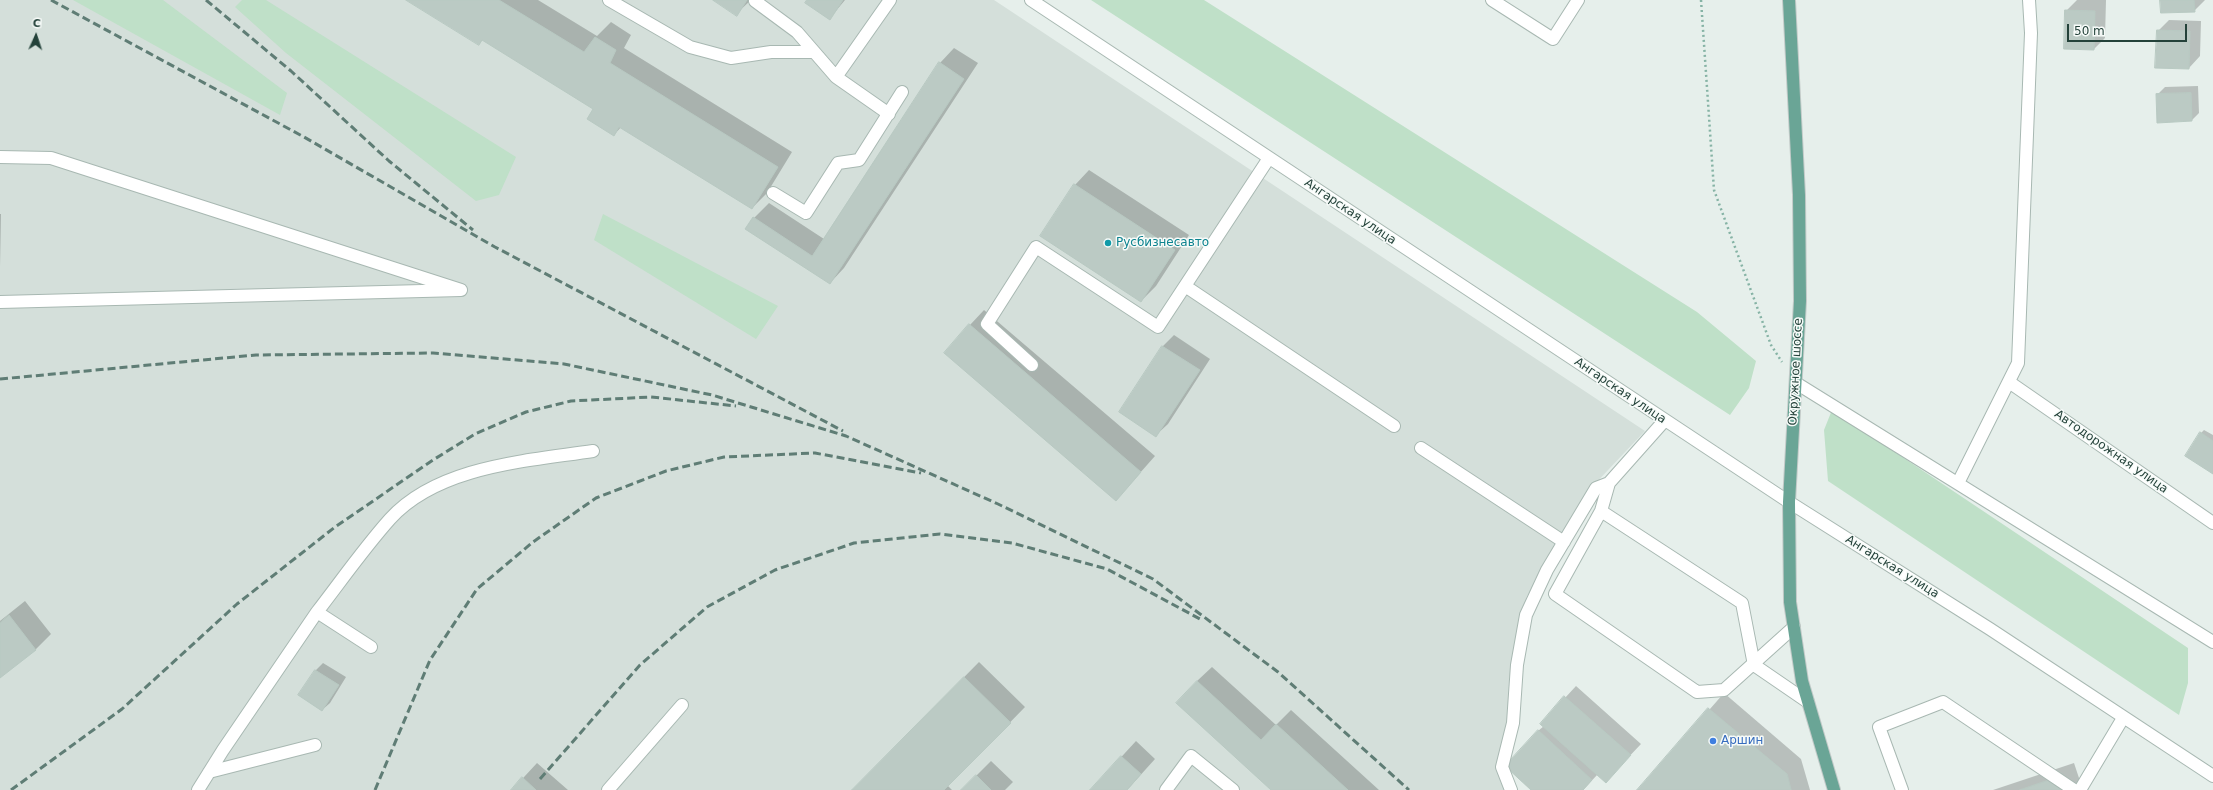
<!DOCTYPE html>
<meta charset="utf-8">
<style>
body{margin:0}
#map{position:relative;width:2213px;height:790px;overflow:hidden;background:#e6efeb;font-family:"DejaVu Sans",sans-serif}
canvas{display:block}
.north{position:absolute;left:16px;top:16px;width:40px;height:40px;-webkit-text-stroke:3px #f7fbf9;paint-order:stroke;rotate:3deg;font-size:11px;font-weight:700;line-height:16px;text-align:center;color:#24423a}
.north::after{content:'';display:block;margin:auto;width:14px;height:18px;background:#24423a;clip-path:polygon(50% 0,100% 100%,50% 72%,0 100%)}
.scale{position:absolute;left:2067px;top:24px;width:120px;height:18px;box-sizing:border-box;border:2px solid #24423a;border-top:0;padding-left:5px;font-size:12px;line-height:14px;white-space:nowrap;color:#24423a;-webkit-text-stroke:3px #f7fbf9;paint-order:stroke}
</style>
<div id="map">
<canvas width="2213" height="790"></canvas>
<div class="north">С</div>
<div class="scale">50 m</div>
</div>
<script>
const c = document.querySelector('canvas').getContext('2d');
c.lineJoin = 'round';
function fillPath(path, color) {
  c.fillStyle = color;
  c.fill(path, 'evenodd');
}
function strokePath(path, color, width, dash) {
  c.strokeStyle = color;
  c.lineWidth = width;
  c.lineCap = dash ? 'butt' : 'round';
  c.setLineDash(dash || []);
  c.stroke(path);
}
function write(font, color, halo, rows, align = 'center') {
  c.font = font + ' "DejaVu Sans",sans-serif';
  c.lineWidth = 3;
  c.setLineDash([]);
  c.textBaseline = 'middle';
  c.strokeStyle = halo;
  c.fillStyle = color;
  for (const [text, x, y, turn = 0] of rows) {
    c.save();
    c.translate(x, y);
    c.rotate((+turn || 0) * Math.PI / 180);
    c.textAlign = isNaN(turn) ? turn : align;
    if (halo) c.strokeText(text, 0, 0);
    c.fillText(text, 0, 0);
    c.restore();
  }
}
const built = new Path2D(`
 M0,0H994L1645,431L1591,488L1527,596L1517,632L1509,681L1508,738L1500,769L1504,790H0Z`);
const green = new Path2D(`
 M73,0H163L287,93L280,115Z
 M242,0H266L516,157L499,195L476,201L286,53L235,7Z
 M1091,0H1204L1697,312L1756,361L1749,388L1730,415Z
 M603,214L778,306L756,339L594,240Z
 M1832,410L2188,648V683L2179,715L1828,481L1824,430Z`);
const shadow = new Path2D(`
 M408,0H538L597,36L611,22L631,35L624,48L792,152L767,193L752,208L621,127L614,135L594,108L483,39L479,44Z
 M715,0H751L736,14Z
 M809,0H845L830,18Z
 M2077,0H2106L2105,38L2094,49L2066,11Z
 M2161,0H2205L2194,11Z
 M2169,20L2201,21L2200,56L2189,68L2158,31Z
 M954,48L978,63L844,268L830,283L754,218L769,203L824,239L940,63Z
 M2198,86L2199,113L2192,120L2157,95L2165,87Z
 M1089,170L1189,235L1156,286L1141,301L1075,185Z
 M0,214H1L0,267Z
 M984,310L1155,456L1116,500L970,325Z
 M1174,335L1210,359L1168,424L1156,435L1120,412L1163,346Z
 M2204,430L2213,435V472L2201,433Z
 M25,601L51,634L36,649L0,677V621Z
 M979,662L1025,707L948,786L952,790H853Z
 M323,663L346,677L330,703L322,710L300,695L316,670Z
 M1212,667L1276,725L1291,710L1379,790H1272L1197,681Z
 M1576,686L1641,744L1606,781L1598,774L1583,790H1533L1538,731L1544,726L1541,724Z
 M1724,693L1801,759L1810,790H1639Z
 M1136,741L1155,759L1127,790H1091Z
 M991,761L1013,782L1005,790H962Z
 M537,763L568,790H512Z
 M2074,763L2083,790H1993Z`);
const building = new Path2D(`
 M406,0H499L584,52L595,37L616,50L610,63L778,167L752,209L619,127L614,136L587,119L593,109L482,40L479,45Z
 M713,0H747L737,16Z
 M807,0H843L830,20L805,3Z
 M2160,0H2194L2195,12L2161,13Z
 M2065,10L2095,11L2094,50L2064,49Z
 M2157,30L2190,31L2189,69L2155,68Z
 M939,62L964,79L830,284L745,229L753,217L812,256Z
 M2191,93L2192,121L2157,123L2156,94Z
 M1074,184L1175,250L1141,302L1040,236Z
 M969,324L1141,472L1116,501L944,353Z
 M1162,346L1200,370L1156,437L1119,412Z
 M2200,432L2213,441V474L2185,456Z
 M9,615L36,650L0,678V623Z
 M315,670L339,685L322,711L298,695Z
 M964,677L1011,723L944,790H852Z
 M1197,681L1261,740L1276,724L1348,790H1271L1176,703Z
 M1564,696L1631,755L1606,783L1540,724Z
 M1708,708L1787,774L1791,790H1637Z
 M1538,730L1592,780L1583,790H1531L1505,766Z
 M1121,756L1141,774L1127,790H1090Z
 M976,775L991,790H961Z
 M522,777L536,790H511Z
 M2059,777L2064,790H2020Z`);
const path = new Path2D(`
 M1701,0L1714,190L1771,345L1782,362`);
const minor = new Path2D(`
 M609,0L690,47L731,58L771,52H814
 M1031,0L1789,502L1990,629L2213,776
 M1492,0L1553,39L1578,0
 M755,1L797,32L836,77
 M889,114L836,77L890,0
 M0,157L51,158L461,290L0,302
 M773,193L806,213L838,163L859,160L902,92
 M1185,286L1394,426
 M1032,365L987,324L1036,247L1158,327L1269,158
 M2009,382L2213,523
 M1796,383L2213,642
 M1665,420L1609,483L1601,511L1555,594L1697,692L1724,690L1794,627
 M1421,448L1564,542
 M1958,483L2018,363L2031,33L2029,0
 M1601,511L1742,603L1754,665L1808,702
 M317,612C341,581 364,548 390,519C438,466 527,461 593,451
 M209,772L315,745
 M198,790L223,750L317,612L371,647
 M608,790L682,705
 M1166,790L1191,756L1233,790
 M1511,790L1502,767L1513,723L1517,665L1526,615L1547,570L1596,488L1609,483
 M1902,790L1879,727L1943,702L2074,790
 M2080,790L2123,718`);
const major = new Path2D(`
 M1789,0L1799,195L1800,301L1789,502L1790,602L1802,681L1834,790`);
const rail = new Path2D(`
 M51,0L304,137L495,247L843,431
 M206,0L291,71L389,161L473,230
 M0,379L256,355L433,353L564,364L712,395L846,436L998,504L1153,579L1278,672L1409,790
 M540,779L640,665L707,607L775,570L854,543L940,534L1012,543L1107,569L1200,619
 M11,790L122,709L237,604L335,527L433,460L475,434L526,412L571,401L651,397L736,406
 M375,790L430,660L477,589L533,542L596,498L666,471L724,457L815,453L921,473`);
const markers = [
 [1108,243,4,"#0f9aa8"],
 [1713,741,4,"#3f7fe0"]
];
const streetNames = [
 ["Ангарская улица",1350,212,34],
 ["Окружное шоссе",1796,372,-87],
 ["Ангарская улица",1620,391,34],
 ["Автодорожная улица",2111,452,35],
 ["Ангарская улица",1892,567,32]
];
const cultureNames = [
 ["Русбизнесавто",1116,243]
];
const shopNames = [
 ["Аршин",1721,741]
];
fillPath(built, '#d4dfda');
fillPath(green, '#bfe0c8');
fillPath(shadow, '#0003');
fillPath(building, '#bbcac4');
strokePath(building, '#b8c9c2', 1);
strokePath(minor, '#a8b8b2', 14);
strokePath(major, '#c2cac8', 14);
strokePath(path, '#86b3a5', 2.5, [2, 3]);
strokePath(minor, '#fff', 12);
strokePath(major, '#6aa596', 12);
strokePath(rail, '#5f7d75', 3, [8, 4]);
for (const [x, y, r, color] of markers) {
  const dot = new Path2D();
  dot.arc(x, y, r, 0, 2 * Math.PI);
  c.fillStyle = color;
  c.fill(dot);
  strokePath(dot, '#f7fbf9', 1.5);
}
write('12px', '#24423a', '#f7fbf9', streetNames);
write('12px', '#0d838f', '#f7fbf9', cultureNames, 'left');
write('12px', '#366cbe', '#f7fbf9', shopNames, 'left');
</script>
